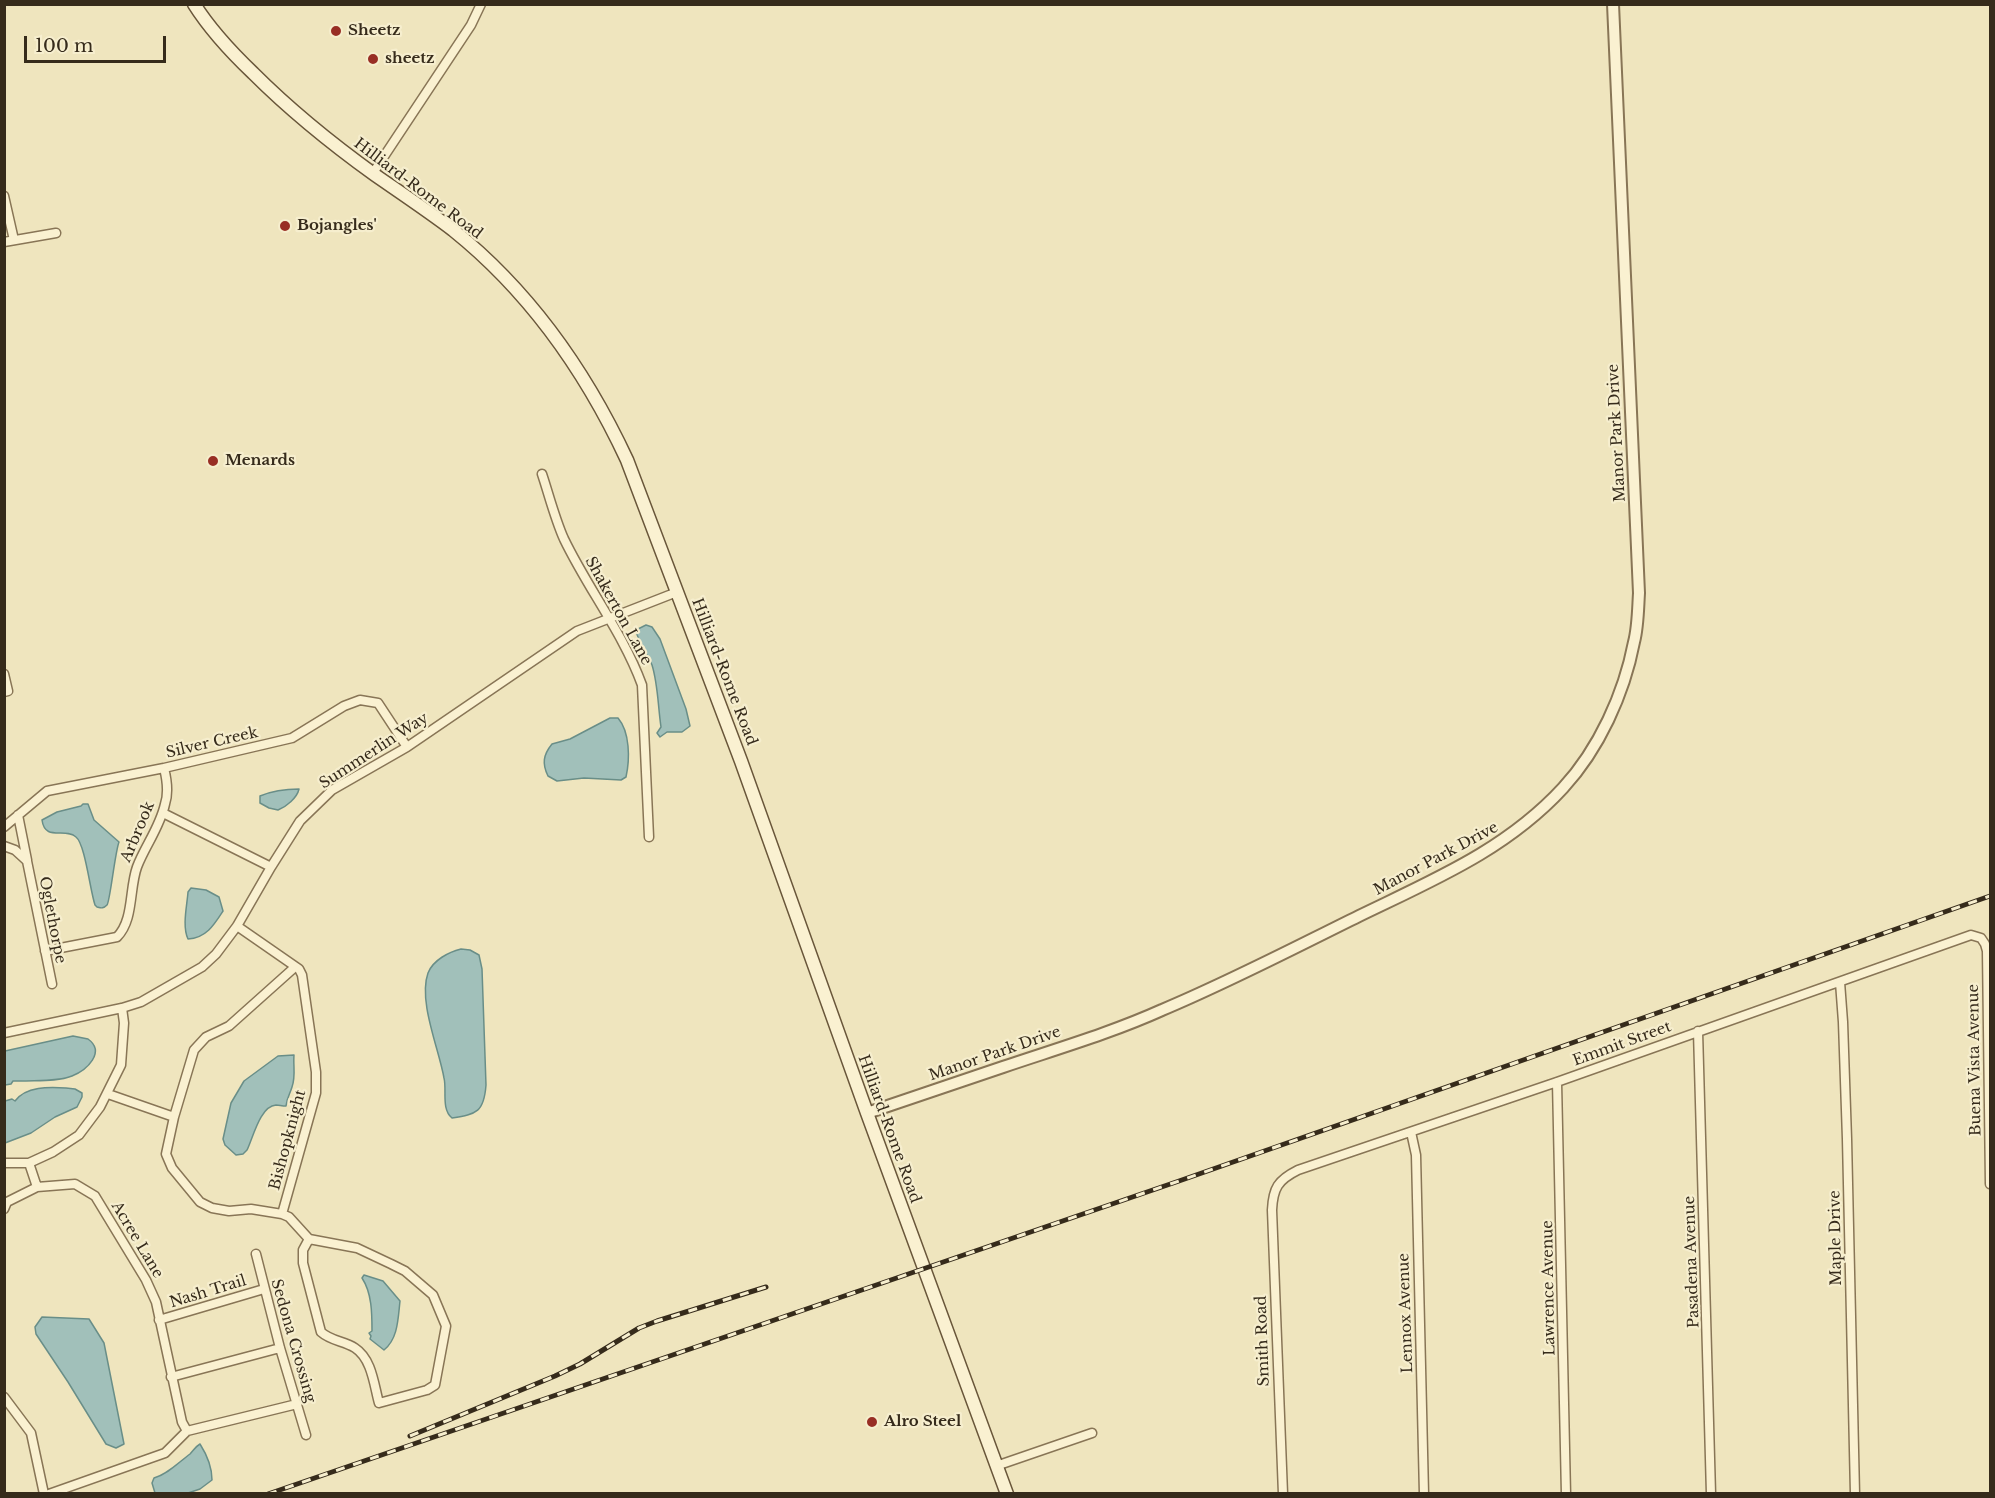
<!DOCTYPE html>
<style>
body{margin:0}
#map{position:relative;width:1995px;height:1498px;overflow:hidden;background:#efe5be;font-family:"Libre Baskerville",serif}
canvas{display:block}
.frame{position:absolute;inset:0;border:6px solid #362b1b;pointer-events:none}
.scale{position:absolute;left:24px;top:36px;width:142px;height:27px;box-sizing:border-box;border:3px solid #362b1b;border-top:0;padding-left:8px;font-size:18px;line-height:21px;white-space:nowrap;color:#362b1b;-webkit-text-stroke:4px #f6eece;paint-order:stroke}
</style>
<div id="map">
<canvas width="1995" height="1498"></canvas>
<div class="frame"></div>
<div class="scale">100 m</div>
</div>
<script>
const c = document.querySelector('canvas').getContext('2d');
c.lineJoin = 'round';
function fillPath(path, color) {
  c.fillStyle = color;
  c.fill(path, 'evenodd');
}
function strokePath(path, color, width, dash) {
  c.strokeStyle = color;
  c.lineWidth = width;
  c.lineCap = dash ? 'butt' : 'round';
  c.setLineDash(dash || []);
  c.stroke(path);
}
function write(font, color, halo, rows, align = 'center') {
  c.font = font + ' "Libre Baskerville",serif';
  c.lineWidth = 4.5;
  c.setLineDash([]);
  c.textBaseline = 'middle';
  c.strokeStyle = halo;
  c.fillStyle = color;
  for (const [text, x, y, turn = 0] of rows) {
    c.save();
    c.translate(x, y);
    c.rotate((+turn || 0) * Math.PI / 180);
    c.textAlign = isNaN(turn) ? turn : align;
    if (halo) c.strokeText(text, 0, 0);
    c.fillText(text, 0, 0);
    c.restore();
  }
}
const water = new Path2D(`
 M646,625L652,627L660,639L686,709L690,726L682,732H667L660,737L657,733L661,727C658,707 658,684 652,665C647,653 638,643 636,630Z
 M610,718H618C630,732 630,759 626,777L621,780L584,778L557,781L548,776C542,764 543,755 552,744L570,739Z
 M299,789C297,798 286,807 278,810L269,808L260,803V796C272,791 286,789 299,789Z
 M83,804H88L94,820L119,842C115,852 110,902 107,905C103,909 101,908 97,907L95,905C90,890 85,844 76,837C65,827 45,842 42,820L57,812L81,806Z
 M191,888L206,890L219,897L223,911C214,925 206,938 188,939C182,926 187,906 188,892Z
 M461,949L470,950L479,955L482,969L486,1085C484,1112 477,1114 452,1118C441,1109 447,1090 444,1078C439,1049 418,1001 428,973C433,960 449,952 461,949Z
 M73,1036L88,1039C106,1052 87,1070 72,1076C57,1082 36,1080 20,1081H13L11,1084L5,1085V1051Z
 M294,1055C293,1066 296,1076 292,1087C290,1094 287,1097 286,1106C282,1106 279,1105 276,1105C260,1106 253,1138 247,1150L243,1154L236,1155L225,1145L223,1139L231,1103L244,1081L278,1056Z
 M66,1088L75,1089L82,1093V1097L77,1107L55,1117L31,1133L5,1143V1101L12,1099L15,1101C26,1086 49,1087 66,1088Z
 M364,1275L383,1281L400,1301C398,1319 398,1339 384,1350L370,1339L371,1336L369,1333L372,1331C372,1314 372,1293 362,1278Z
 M42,1317L89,1319L104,1343L124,1444L116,1448L106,1444L68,1382L36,1334L35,1327Z
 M200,1444C207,1455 212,1467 212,1480L200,1489L188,1493H155L152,1483L154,1478C168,1474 179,1462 190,1454C194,1450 195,1447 200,1444Z`);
const minor = new Path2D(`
 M373,173L471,25L481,4
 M4,196L14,240
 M4,242L56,233
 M542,474C549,495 555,519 564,539C588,589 623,633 642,685L649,837
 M4,674L8,691L4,692
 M163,813L271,867
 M18,815L27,860
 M4,827L47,791L164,768L292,738L344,706L360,700L378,703L407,747
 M4,846L15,850L27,861L52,984
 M237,926L299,969L302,975L316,1072V1093L282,1214
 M45,951L117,937C134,920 129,889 137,867C145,846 160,827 165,804C169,792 167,780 164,768
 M295,967L229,1026L206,1037L194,1050L174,1117L166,1154L172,1168L200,1202L212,1208L229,1211L251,1209L282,1214L289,1217L309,1239L357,1248L391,1264L405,1271L433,1295L446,1326L435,1385L427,1390L379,1403C374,1385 372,1359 355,1348C344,1341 331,1341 321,1332L303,1263V1250L309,1239
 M1840,982L1843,1022L1847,1139L1855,1494
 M1698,1031L1711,1494
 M4,1033L122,1008L141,1002L202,967L216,954L237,926L271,867L300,821L332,790L407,747L577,631L677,592
 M1557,1082L1566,1494
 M108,1094L174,1117
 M1411,1132L1416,1155L1424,1494
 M4,1163H29L53,1152L79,1135L100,1107L121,1065L124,1023L122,1008
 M37,1187L75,1184L95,1196L146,1280L156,1302L182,1422L187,1431L165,1453L49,1494
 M4,1209L7,1202L37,1187L29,1163
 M256,1254L280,1348L306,1435
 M159,1320L264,1289
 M171,1377L280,1348
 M4,1397L31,1433L44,1494
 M187,1431L297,1404
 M996,1466L1092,1433
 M1283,1494L1272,1210C1273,1188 1278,1180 1298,1170L1557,1082L1971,935L1981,938L1985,944L1987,951L1990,1184`);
const tertiary = new Path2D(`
 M867,1113C912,1098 958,1082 1003,1067C1056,1049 1111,1033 1162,1010C1229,982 1294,948 1359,916C1433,880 1506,850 1563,788C1599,749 1624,694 1634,642C1638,627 1638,609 1639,593L1613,4`);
const secondary = new Path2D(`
 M194,4C211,31 231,52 253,73C291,111 332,144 375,175C401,193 428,211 453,230C529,291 586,372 627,460L741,761L867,1113L1007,1494`);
const rail = new Path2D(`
 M410,1436L555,1376L580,1364L639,1328L657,1321L766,1287
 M268,1494L1179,1181L1990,896`);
const markers = [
 [336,31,6,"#982e24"],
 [373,59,6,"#982e24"],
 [285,226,6,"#982e24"],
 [213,461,6,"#982e24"],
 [872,1422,6,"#982e24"]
];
const poiNames = [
 ["Sheetz",348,31],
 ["sheetz",385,59],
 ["Bojangles'",297,226],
 ["Menards",225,461],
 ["Alro Steel",884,1422]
];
const streetNames = [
 ["Hilliard-Rome Road",418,189,37],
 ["Manor Park Drive",1617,433,-93],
 ["Shakerton Lane",618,611,61],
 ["Hilliard-Rome Road",724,672,69],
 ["Silver Creek",212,743,-13],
 ["Summerlin Way",374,751,-33],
 ["Arbrook",138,832,-67],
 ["Manor Park Drive",1436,859,-28],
 ["Oglethorpe",52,920,79],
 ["Emmit Street",1622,1044,-20],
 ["Manor Park Drive",995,1054,-19],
 ["Buena Vista Avenue",1975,1060,-91],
 ["Hilliard-Rome Road",889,1129,70],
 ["Bishopknight",288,1140,-75],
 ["Maple Drive",1836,1238,-91],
 ["Acree Lane",137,1240,59],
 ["Pasadena Avenue",1692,1262,-92],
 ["Lawrence Avenue",1549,1288,-91],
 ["Nash Trail",208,1292,-17],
 ["Lennox Avenue",1406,1313,-92],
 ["Sedona Crossing",293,1341,74],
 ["Smith Road",1263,1341,-92]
];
fillPath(water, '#a1c0ba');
strokePath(water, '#698e88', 1.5);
strokePath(minor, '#887556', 11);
strokePath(tertiary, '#887556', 14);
strokePath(secondary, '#69563a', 15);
strokePath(minor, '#faf1d1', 8);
strokePath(tertiary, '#faf1d1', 10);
strokePath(secondary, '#faf1d1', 12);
strokePath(rail, '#362b1b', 5);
strokePath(rail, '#f6eece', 3, [9]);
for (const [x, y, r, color] of markers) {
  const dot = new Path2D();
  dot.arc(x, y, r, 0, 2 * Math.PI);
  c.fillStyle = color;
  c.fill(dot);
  strokePath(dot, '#f6eece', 2);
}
write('bold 15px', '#362b1b', '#f6eece', poiNames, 'left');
write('15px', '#362b1b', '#f6eece', streetNames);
</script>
